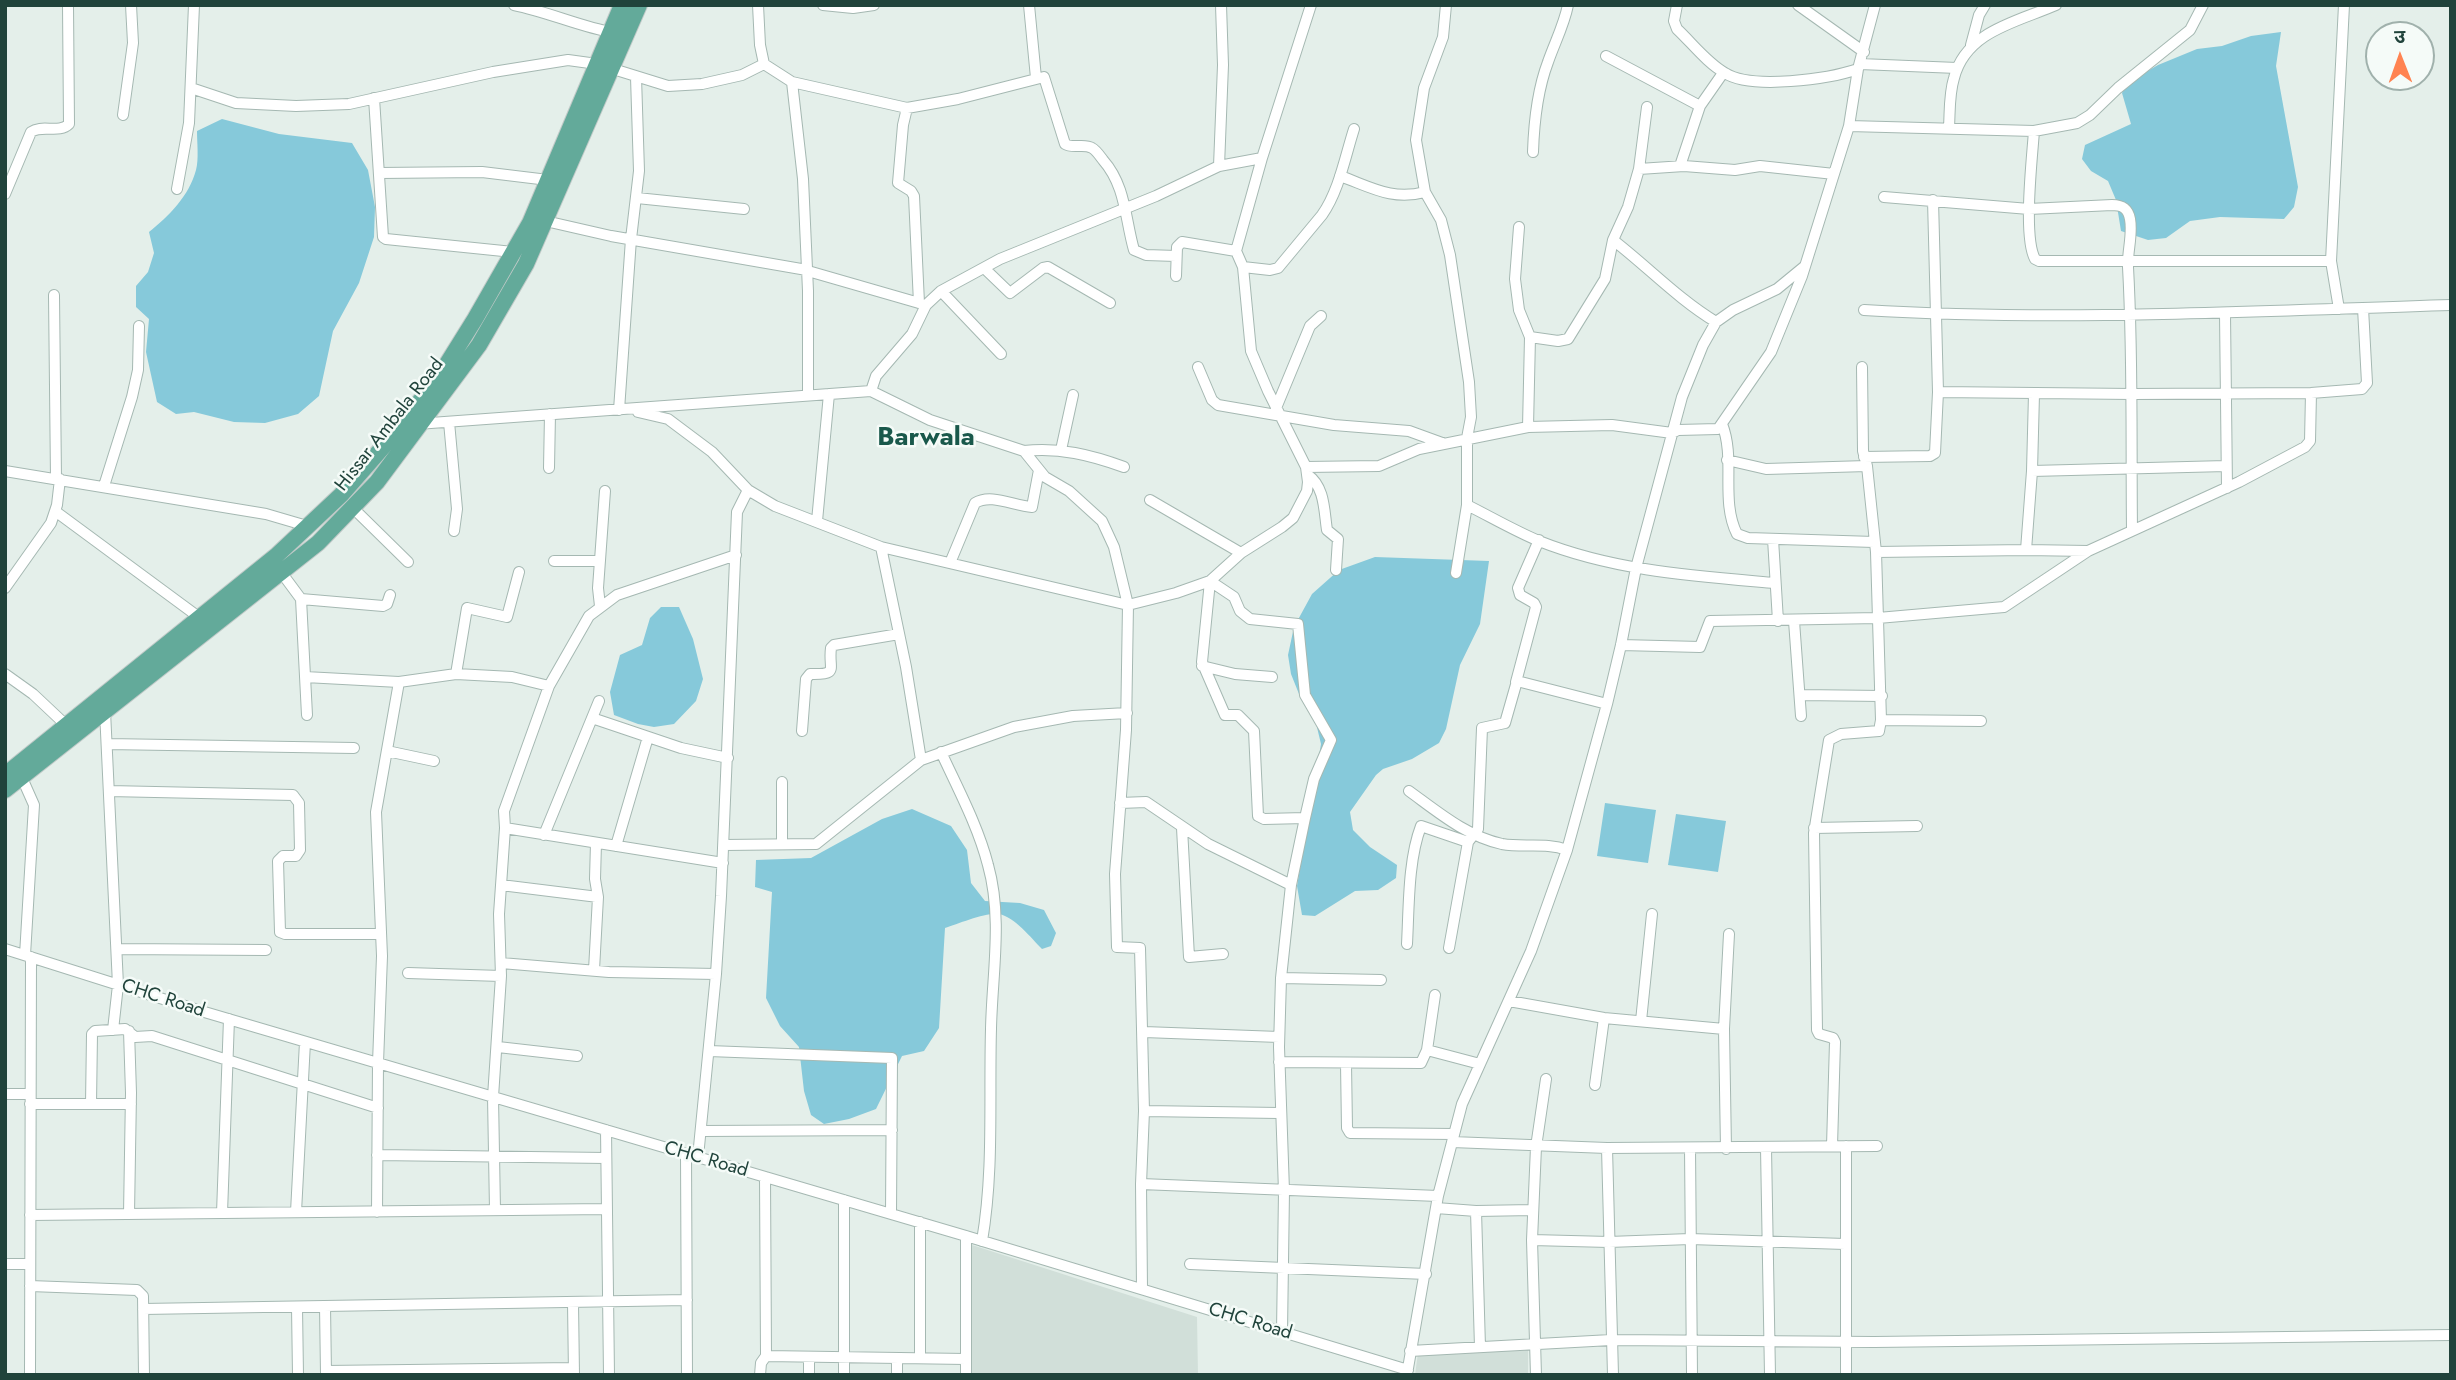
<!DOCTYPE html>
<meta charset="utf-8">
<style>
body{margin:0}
#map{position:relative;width:2456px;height:1380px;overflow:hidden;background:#e4efea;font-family:Jost,"Noto Sans Devanagari",sans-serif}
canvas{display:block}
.frame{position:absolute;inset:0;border:7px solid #20433b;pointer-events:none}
.north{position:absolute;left:2365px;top:21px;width:70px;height:70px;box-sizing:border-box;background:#f5fbf8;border:2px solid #a0b1ac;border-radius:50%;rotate:359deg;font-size:19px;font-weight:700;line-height:28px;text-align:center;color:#20433b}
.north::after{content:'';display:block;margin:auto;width:24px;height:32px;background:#ff8351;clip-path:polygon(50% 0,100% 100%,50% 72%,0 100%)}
</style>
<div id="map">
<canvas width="2456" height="1380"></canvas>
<div class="frame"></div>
<div class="north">उ</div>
</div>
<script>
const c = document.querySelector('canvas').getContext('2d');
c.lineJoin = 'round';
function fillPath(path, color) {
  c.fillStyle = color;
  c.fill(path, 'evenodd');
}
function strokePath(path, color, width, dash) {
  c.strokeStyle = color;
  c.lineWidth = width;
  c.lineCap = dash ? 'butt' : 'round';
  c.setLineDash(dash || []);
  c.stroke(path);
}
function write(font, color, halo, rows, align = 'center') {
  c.font = font + ' Jost,sans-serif';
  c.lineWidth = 5;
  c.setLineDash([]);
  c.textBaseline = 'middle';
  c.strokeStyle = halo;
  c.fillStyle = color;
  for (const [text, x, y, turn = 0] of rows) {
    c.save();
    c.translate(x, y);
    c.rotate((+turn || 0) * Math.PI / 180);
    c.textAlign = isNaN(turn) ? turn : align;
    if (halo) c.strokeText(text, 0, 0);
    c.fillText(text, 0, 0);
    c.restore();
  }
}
const built = new Path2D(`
 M972,1245L1197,1317L1198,1375H972Z
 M1528,1349V1375H1415L1418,1353Z`);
const water = new Path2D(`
 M2281,32L2276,66L2298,187L2294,207L2284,219L2220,217L2190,221L2166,238L2148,240L2121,231L2116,200L2108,181L2091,171L2082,159L2085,145L2131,124L2122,93L2127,83L2158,65L2197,49L2222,46L2251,36Z
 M222,119L279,134L352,143L368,170L375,207L374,237L359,283L333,331L319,396L298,414L265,423L234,422L194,412L176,414L157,402L146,352L149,319L136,307V286L148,272L154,253L149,232C169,216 189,196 196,170C199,159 197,143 197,131Z
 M1375,557L1489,561L1480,624L1460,665L1446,729L1439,743L1412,759L1383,769L1376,775L1350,812L1353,830L1370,847L1397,865L1396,878L1378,890L1355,891L1315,916L1302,915L1297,886L1321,744L1315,719L1299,694L1291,674L1288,655L1294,627L1312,594L1339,570Z
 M661,607H679L693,639L703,679L696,701L674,724L654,727L638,724L614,715L610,692L620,655L642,645L650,618Z
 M1605,803L1656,810L1648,863L1597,856Z
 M912,809L951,826L967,850L971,883L985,901L1020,903L1044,910L1056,933L1051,946L1042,949C1031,938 1015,917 999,914C986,912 958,924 945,928L939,1028L924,1051L902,1056L876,1109L849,1119L824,1124L811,1115L804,1091L799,1047L780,1026L766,998L772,892L755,887L756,860L811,858L882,819Z
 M1676,814L1726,821L1718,872L1668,865Z`);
const minor = new Path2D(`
 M514,5C549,12 580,27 615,33
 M758,5L760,45L764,64L792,82L803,179L808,291V395
 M823,5L853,8L874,5
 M1029,5L1036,78
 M1446,5L1443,37L1424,88L1416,140L1425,192L1441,220L1450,255L1469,382L1471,417L1467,438V505L1456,573
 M1677,5L1674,21L1677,29C1692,43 1707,63 1725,73C1751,90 1829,79 1858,69
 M1798,5L1864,52
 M1971,45L1979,15L1985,5
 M1606,56L1700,106
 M1860,64L1957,68
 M792,82L907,108L958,99L1044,77L1065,144C1073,149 1084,143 1092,148C1096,150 1100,156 1103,160C1126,186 1125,219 1134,250L1146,255L1176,256
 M191,88L236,103L296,106L349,104L493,72L568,60L597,64L668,86L702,84L742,75L764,64
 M374,98L383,237L386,239L513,252
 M907,108L903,125L898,183L911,191L914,196L919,303
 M123,115L133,43L131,5
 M1849,126L2034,131L2077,123L2090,115L2118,88L2190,30L2203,5
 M1949,127C1950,111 1949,94 1954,78C1966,31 2017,22 2056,5
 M2034,131C2032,159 2023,237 2035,259L2039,261H2331L2339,309
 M1533,152C1534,121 1537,91 1548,62C1555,42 1564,25 1568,5
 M1219,166L1223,65L1221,5
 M1680,166L1700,106L1723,73
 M1639,169L1684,166L1735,170L1760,166L1834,174
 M379,173L482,172L548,180
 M1340,176C1371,187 1392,201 1425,192
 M177,189L189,123L194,5
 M5,194L31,132C42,124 59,134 69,124L68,5
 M1884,197L2029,209L2112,205C2122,205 2128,208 2130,219C2133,235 2127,252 2128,267C2133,355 2131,442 2132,530
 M637,198L744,209
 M541,220L611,236L801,269L926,305
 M1519,227L1515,279L1519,310L1530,337L1528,427
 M1613,240C1648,267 1678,299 1716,322
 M2331,261L2344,5
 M1243,267L1270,270L1278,268L1322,215C1339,191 1345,157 1354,129
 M984,268L1010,293L1043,268L1048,267L1110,303
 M1176,276L1177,247L1182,242L1236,251
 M941,291L1001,354
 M54,295L56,479
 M1864,310C2059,322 2255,311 2451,305
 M2225,314L2227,488
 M1530,337L1558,341L1568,339L1605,279L1613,240L1628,207L1639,169L1647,107
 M1198,367L1212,400L1218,405L1334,425L1409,431L1442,443
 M871,391L876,376L912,334L926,305L941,291L1000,259L1156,196L1219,166L1262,158
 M1938,392L2133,394L2311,393L2362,389L2367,383L2363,308
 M1276,408L1310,326L1321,316
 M619,410L631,239L639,171L636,77
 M638,412L668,419L712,452L748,490L775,506L881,547L1128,605L1176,593L1210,581L1241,553L1282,527L1293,518L1307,491L1308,482L1306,467L1268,391L1251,351L1243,267L1236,251L1262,158L1311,5
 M449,422L457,509L454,531
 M417,424L871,391L930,420L1024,451L1045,477L1069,491L1102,521L1114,547L1128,605L1126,730L1115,874L1117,947L1140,948L1144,1111L1141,1184L1142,1289
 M1722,424C1736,459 1720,500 1737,534L1748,538L1874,542
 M1061,450L1073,395
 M1024,451C1059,447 1091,455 1124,467
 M1864,457L1930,456L1935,453L1938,392L1933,200
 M1727,460L1766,469L1867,466
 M1306,467L1379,466L1419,449L1528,427L1612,425L1672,433L1678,430L1718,429L1771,352L1802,276L1849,126L1858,69L1875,5
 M549,468L550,414
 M5,471L266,514L307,526
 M2032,471L2226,466
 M1308,475C1325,487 1324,511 1327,530L1338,539L1336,570
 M104,486L132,397L138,370L139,326
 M1150,500L1241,553
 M1467,505C1491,517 1515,531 1539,541C1614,571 1695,576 1775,583
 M352,507L408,562
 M55,511L200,618
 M817,521L829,394
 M1773,539L1778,621
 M881,547L906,667L921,760
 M2026,550L2032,471L2034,394
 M1876,552L2026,550L2088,551
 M554,561H600
 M950,563L975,503C991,493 1014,506 1032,507L1039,470
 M281,572L301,599L307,715
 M5,588L51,523L57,505L60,479
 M301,599L383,606L387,604L390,595
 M600,606L598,588L605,491
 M1794,621L1801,716
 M1621,645L1700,647L1710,621L1878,618L2004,607L2088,551L2239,482L2305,447L2310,441L2311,393
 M1202,666L1235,674L1272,677
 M5,674L33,694L67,726
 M456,674L467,608L507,617L519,572
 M305,677L399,682L456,674L512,677L549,686
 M1516,682L1536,607L1534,603L1520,595L1518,588L1539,540
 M1800,695L1882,696
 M105,711L118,985L113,1030
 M592,718L681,748L728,758
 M1881,720L1981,721
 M802,731L806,679L810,674C840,675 828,669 831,648L834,645L899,634
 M107,744L354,748
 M387,751L434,761
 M941,752C958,789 978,826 988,865C1003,918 992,975 991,1029C989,1100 994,1171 982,1241
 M22,778L34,805L25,955
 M109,791L293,795L299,803L300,850L296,856H283L278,861L280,932L285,934H381
 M1409,791C1438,812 1466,836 1502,844C1524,848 1546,842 1567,850
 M1120,803L1146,802L1208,844L1291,885
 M505,828L723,863
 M1182,828L1189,957L1223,954
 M1814,828L1917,826
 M544,835L599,701
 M782,844V782
 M724,845L816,844L921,760L1014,727L1073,716L1127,713
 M616,846L648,737
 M501,885L598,897
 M1407,944C1409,907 1408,860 1421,826L1468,842
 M1449,948L1468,842L1478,829L1482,728L1505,723L1517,681L1607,704
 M5,949L201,1011L966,1236L1408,1370
 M117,949L266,950
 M501,963L609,972L716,974
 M594,970L598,897L595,879L596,843
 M408,973L501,976
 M1281,978L1381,980
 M1509,1001L1604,1018L1724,1029
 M1641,1021L1652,914
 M129,1031L131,1093L129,1214
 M1144,1032L1279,1037
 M498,1047L577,1056
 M1427,1050L1480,1064
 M709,1051L892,1058L891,1214
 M1279,1062L1421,1063L1427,1050L1435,995
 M1346,1064L1347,1128L1350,1133L1454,1134
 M1595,1085L1604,1018
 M5,1094H30
 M30,1104H131
 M91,1104L92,1034L95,1031L125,1029L135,1037L152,1036L378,1108
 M1144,1111L1279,1113
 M606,1130L609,1375
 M701,1131L892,1130
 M1452,1142L1607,1148L1877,1146
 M1832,1146L1835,1042L1833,1038L1819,1034L1817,1030L1814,833L1829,740L1841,734L1879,731L1881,720L1876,552L1867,466L1863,451L1862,367
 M1846,1146V1375
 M1607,1148L1613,1375
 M1690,1148L1692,1375
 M1766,1148L1770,1375
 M1726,1149L1724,1029L1729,934
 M686,1154L687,1375
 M377,1155L606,1158
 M698,1157L716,974L721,896L737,512L748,490
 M765,1177L766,1356
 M1141,1184L1438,1196
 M844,1200V1375
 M1436,1208L1476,1211L1533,1210
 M495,1210L493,1097L501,976L499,914L505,828L504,811L549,686L589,616L617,595L736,555
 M1476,1211L1480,1347
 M296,1212L305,1042
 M377,1212L378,1063L382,956L376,812L399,682
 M222,1213L229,1019
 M30,1215L607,1209
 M920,1222V1358
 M1532,1240L1609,1242L1690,1239L1845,1244
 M5,1264H30
 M1190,1264L1426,1274
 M30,1286L137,1290L143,1296L144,1375
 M573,1303L574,1375
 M325,1306L326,1374
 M297,1307L298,1375
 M143,1309L687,1300
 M1282,1332L1284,1191L1279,1047L1281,978L1291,885L1305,818L1314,779L1331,740L1305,695L1298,624L1250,619L1240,611L1234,597L1210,581L1202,662L1225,715H1238L1254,731L1258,816L1264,819L1305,818
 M1410,1351L1611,1340L1874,1342L2451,1335
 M809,1357V1375
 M897,1358V1375
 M326,1371L574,1368
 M1407,1374L1438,1196L1462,1104L1531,951L1567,850L1607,704L1621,645L1636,568L1682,397L1703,345L1716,322L1733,310L1777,289L1805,266
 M30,1375L31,957
 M760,1375L761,1363L766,1356L966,1359
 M966,1375V1236
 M1536,1375L1532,1240L1536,1147L1546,1079`);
const primary = new Path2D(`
 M5,775L276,556L341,495L383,447L437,380L475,319L530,223L622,5
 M5,790L318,543L377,482L479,345L526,264L639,5`);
const streetNames = [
 ["Hissar Ambala Road",390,425,-52],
 ["CHC Road",163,999,18],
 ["CHC Road",706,1160,16],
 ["CHC Road",1250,1322,17]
];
const districtNames = [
 ["Barwala",926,439]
];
fillPath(built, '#d1dfd9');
fillPath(water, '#86c9da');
strokePath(minor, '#a5b8b2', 12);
strokePath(primary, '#c1cac8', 18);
strokePath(minor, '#fff', 10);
strokePath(primary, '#63aa9a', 16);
write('19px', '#20433b', '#f5fbf8', streetNames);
write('bold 26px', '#19584b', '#f5fbf8', districtNames);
</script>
